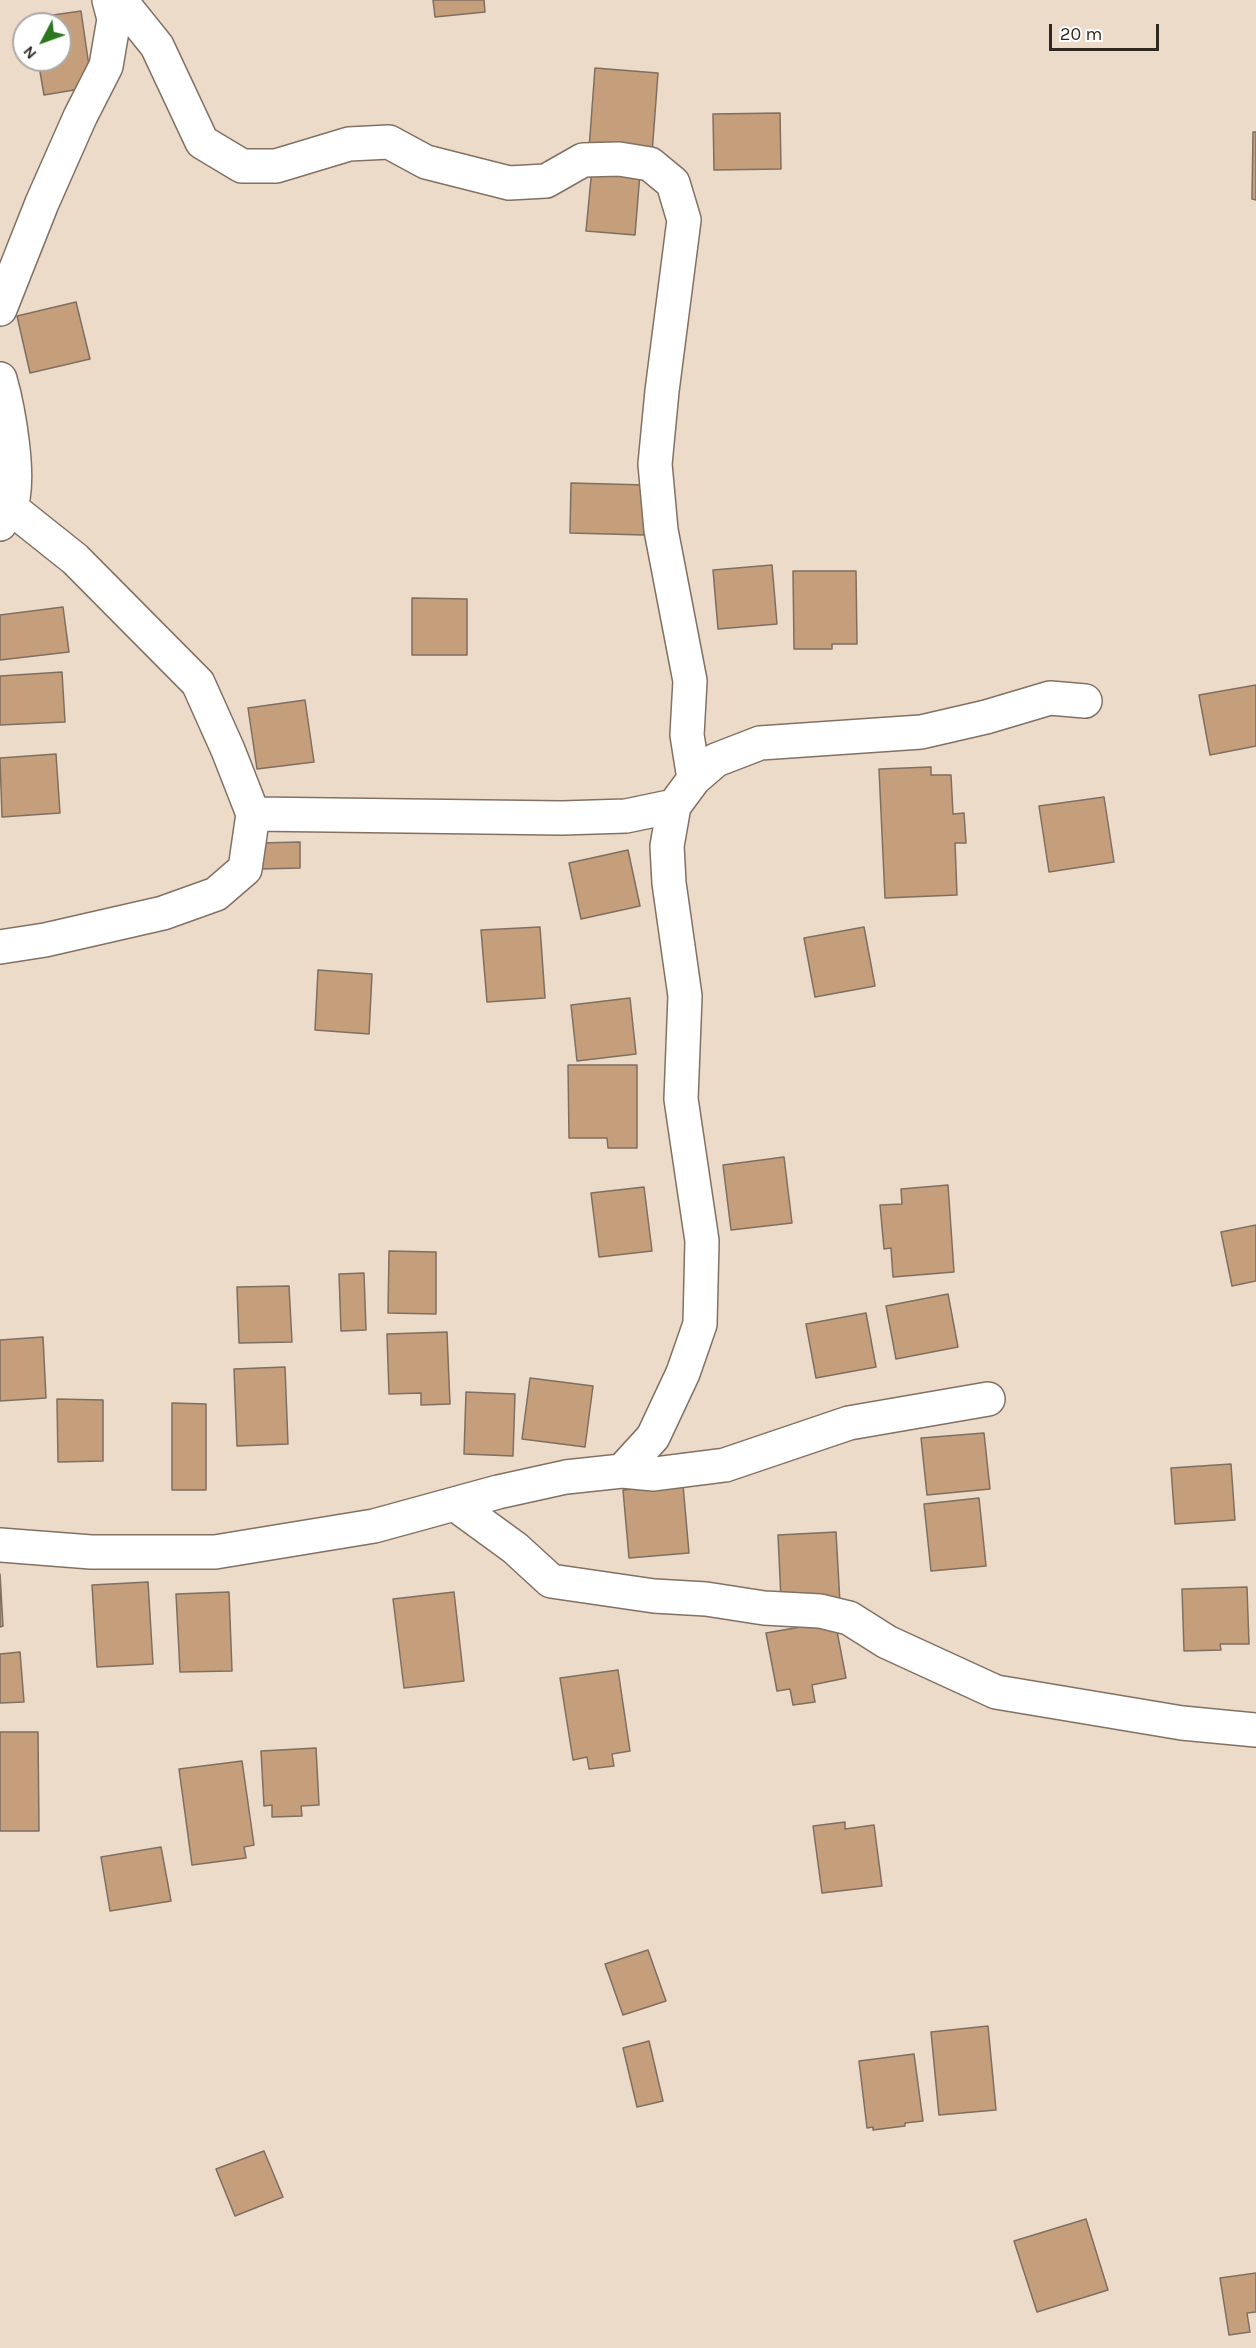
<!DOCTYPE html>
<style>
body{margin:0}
#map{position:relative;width:1256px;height:2348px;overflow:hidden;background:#eddbca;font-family:Karla,sans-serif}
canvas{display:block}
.north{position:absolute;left:12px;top:12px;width:60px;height:60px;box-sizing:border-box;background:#fff;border:2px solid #aca9a6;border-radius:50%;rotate:229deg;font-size:16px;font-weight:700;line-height:24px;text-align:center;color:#2f2821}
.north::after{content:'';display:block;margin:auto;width:21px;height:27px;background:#2c771e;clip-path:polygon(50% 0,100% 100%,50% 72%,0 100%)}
.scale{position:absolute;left:1049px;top:24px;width:110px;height:27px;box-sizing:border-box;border:3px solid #2f2821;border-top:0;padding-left:8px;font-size:18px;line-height:21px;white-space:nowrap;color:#2f2821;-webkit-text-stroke:4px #fff;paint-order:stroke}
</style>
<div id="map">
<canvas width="1256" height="2348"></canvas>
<div class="north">N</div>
<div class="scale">20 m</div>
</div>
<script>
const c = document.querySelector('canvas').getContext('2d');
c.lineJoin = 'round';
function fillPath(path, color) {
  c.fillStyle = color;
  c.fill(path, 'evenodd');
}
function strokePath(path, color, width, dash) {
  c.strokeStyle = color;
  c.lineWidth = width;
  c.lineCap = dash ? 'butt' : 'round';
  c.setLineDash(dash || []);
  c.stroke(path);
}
const building = new Path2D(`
 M433,0H484L485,12L435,17Z
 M81,11L92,87L44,95L38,60H60V24H33L32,18Z
 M595,68L658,73L652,154L589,149Z
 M780,113L781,169L714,170L713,114Z
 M1253,132H1256V200L1252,199Z
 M592,168L640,173L635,235L586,231Z
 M76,302L90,359L30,373L17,316Z
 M571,483L645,485L644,535L570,533Z
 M772,565L777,624L718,629L713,570Z
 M793,571H856L857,644H832V649H794Z
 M412,598L467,599V655H412Z
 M63,607L69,652L0,660V615Z
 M62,672L65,722L0,725V676Z
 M1256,685V746L1210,755L1199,695Z
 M305,700L314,762L257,769L248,708Z
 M56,754L60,813L2,817L0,758Z
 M931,767V775H951L953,814L964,813L966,843H955L957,895L885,898L879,769Z
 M1104,797L1114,862L1049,872L1039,806Z
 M300,842V868L260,869L259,843Z
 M628,850L640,906L581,919L569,863Z
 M540,927L545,998L487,1002L481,930Z
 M864,927L875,986L815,997L804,938Z
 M318,970L372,974L369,1034L315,1030Z
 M630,998L636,1054L577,1061L571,1005Z
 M568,1065H637V1148H608L607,1138H569Z
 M784,1157L792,1223L731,1230L723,1165Z
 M948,1185L954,1272L893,1277L891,1248L884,1249L880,1205L902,1204L901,1189Z
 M644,1187L652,1251L599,1257L591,1193Z
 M1256,1225V1281L1232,1286L1221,1232Z
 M389,1251L436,1252V1314L388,1313Z
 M364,1273L366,1330L341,1331L339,1274Z
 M289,1286L292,1342L239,1343L237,1287Z
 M948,1294L958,1347L896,1359L886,1306Z
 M866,1313L876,1367L816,1378L806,1324Z
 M447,1332L450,1404L421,1405V1393L389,1394L387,1334Z
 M43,1337L46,1398L0,1401V1340Z
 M285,1367L288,1444L237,1446L234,1369Z
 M530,1378L593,1386L585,1447L522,1439Z
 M466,1392L515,1394L513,1456L464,1454Z
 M57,1399L103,1400V1461L58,1462Z
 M172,1403L206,1404V1490H172Z
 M984,1433L990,1489L927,1495L921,1438Z
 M1231,1464L1235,1520L1175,1524L1171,1468Z
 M683,1485L689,1553L629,1558L623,1490Z
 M979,1498L986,1566L931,1571L924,1504Z
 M836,1532L840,1603L781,1599L778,1535Z
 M0,1574L3,1626L0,1627Z
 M148,1582L153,1664L97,1667L92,1585Z
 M1247,1587L1249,1644H1220L1221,1650L1184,1651L1182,1589Z
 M229,1592L232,1671L180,1672L176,1594Z
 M454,1592L464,1681L404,1688L393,1599Z
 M835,1621L846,1678L812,1685L815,1702L793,1705L790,1689L777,1691L766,1633Z
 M20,1652L24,1702L0,1703V1654Z
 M618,1670L630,1751L612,1754L614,1766L589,1769L587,1757L573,1760L560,1678Z
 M0,1732H38L39,1831H0Z
 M316,1748L319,1805L301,1806L302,1816L272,1817V1805L264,1806L261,1751Z
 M242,1761L254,1845L244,1847L246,1858L192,1865L179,1769Z
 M845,1822V1829L874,1825L882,1886L822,1893L813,1826Z
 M161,1847L171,1901L110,1911L101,1857Z
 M648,1950L666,2001L623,2015L605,1964Z
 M988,2026L996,2110L939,2115L931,2032Z
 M649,2041L663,2101L637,2107L623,2048Z
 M914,2054L923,2121L905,2123V2126L873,2130V2127L867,2128L859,2061Z
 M264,2151L283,2197L235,2216L216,2169Z
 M1086,2219L1108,2290L1037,2312L1014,2241Z
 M1256,2273V2312L1247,2313L1250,2332L1229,2335L1220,2278Z`);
const street = new Path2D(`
 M120,0L157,46L202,142L242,166H276L349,144L389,142L426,162L509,183L546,181L583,160L619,159L650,164L673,183L684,220L662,391L655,464L661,530L690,681L687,735L694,779
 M0,309L42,203L80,117L106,66L114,19L109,0
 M0,379C8,407 22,482 10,508C8,514 3,519 0,524
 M253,814L562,818L626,816L674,806
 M0,947L45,940L163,913L216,894L245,869L253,814L228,750L198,683L75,559L11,508
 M622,1471L653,1437L683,1373L700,1324L702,1241L681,1099L685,996L669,883L667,846L674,806L694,779L716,760L760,743L921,732L986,717L1050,698L1085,701
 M456,1505L515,1548L551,1581L654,1596L706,1599L764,1608L820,1611L849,1618L887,1642L996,1692L1182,1723L1256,1730
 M0,1545L91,1552H215L374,1526L498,1492L566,1477L622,1471L654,1474L725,1465L849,1423L988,1399`);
fillPath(building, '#c59f7c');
strokePath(building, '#7f6f60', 1.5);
strokePath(street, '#827163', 36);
strokePath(street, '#fff', 33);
</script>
